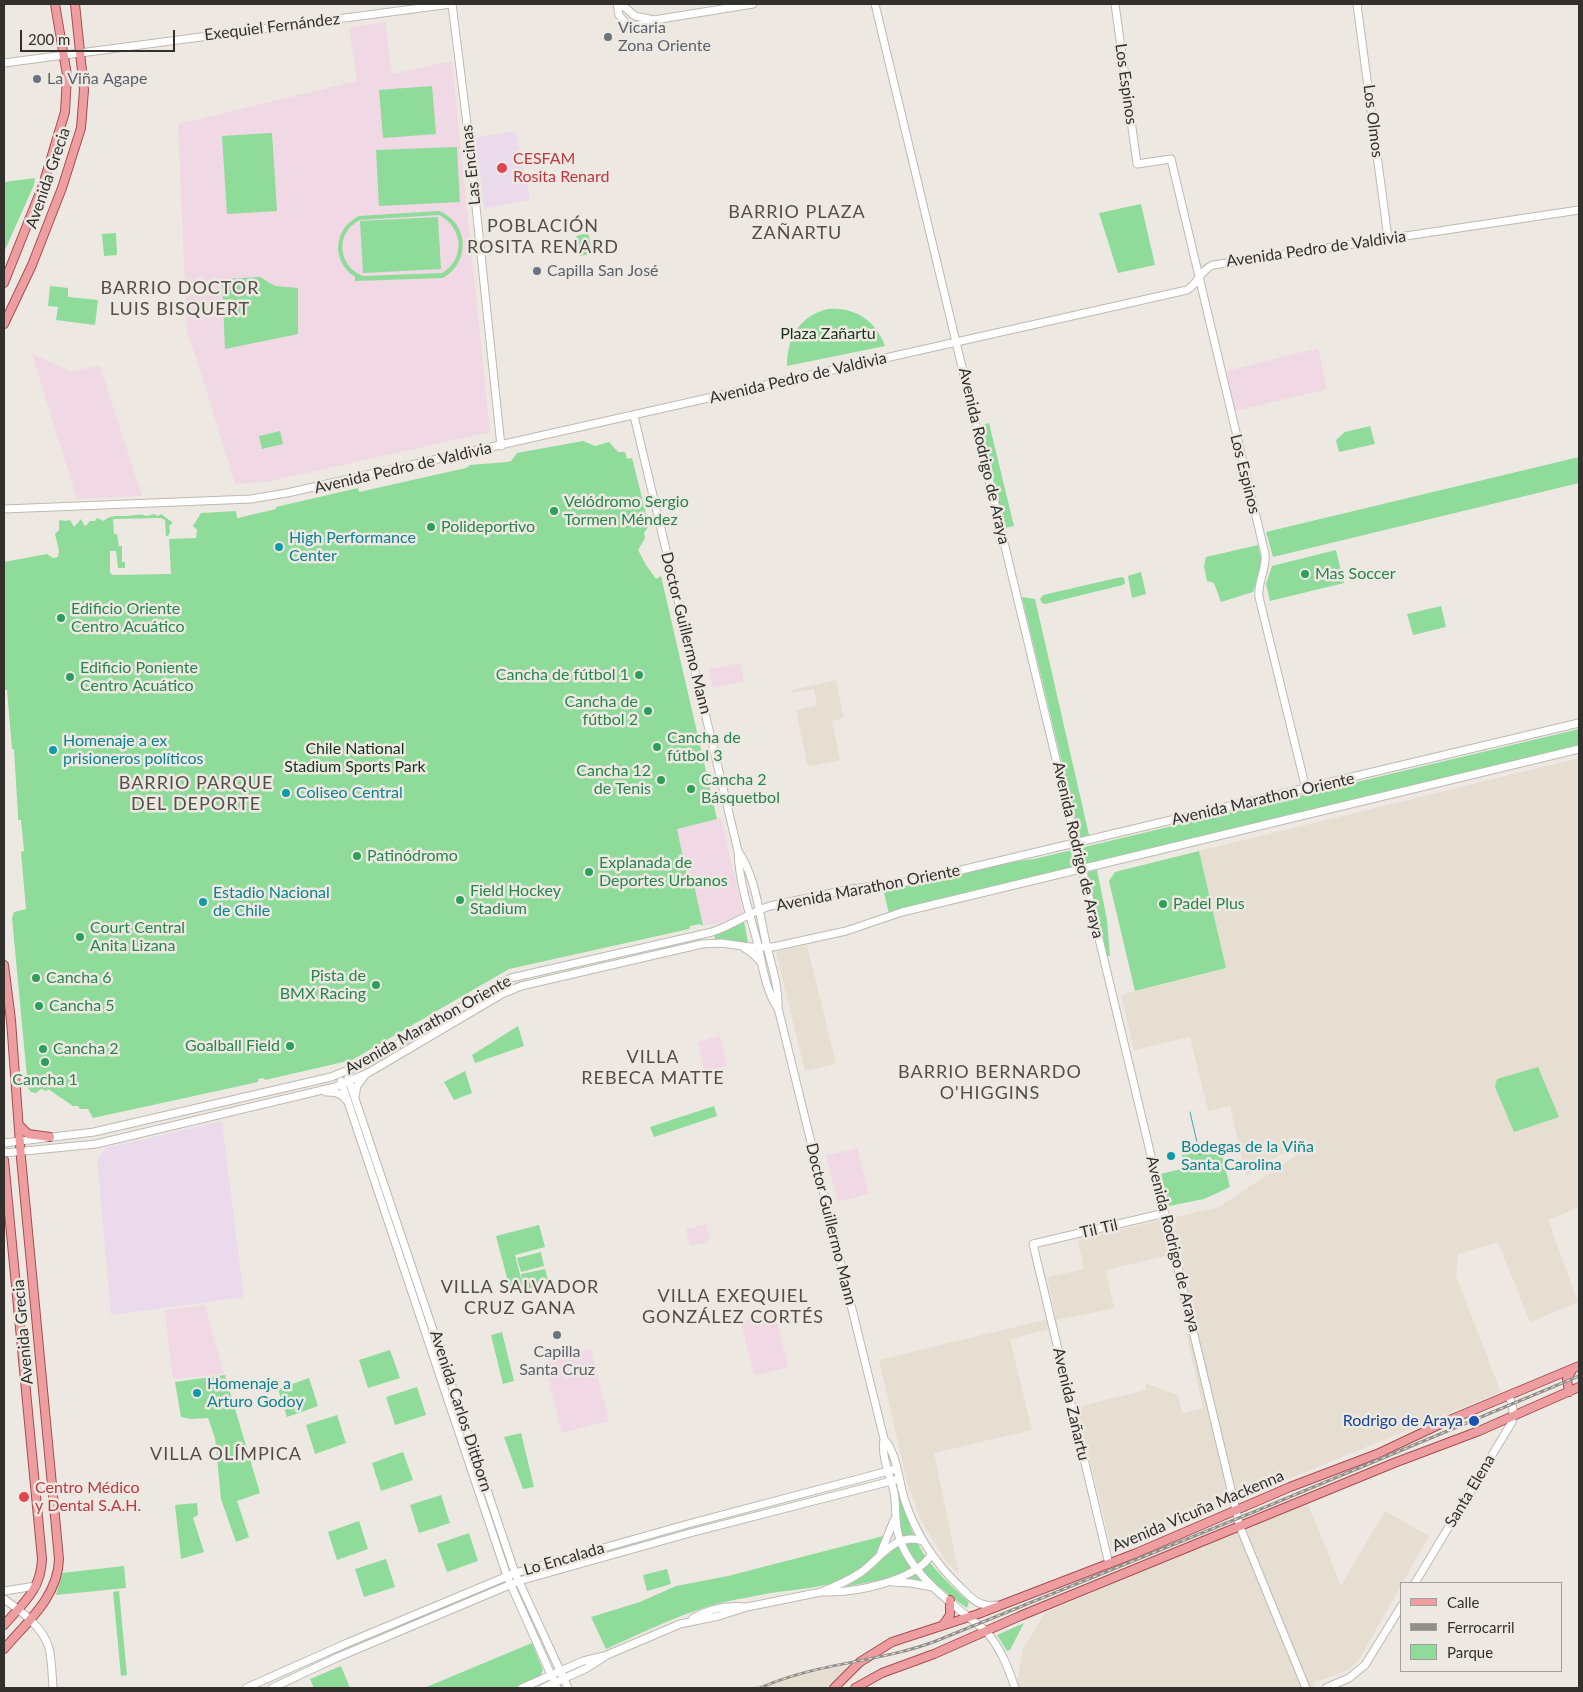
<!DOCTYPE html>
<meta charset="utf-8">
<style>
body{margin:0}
#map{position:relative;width:1583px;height:1692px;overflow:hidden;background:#ede9e2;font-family:Lato,sans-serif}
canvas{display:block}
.frame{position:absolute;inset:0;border:5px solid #31302d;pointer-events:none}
.legend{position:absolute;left:1400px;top:1582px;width:162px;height:90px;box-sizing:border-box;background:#ede9e2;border:1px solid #a29f9a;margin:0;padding:6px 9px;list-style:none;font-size:15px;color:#31302d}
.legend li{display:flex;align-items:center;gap:10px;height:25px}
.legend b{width:25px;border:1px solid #a29f9a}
.scale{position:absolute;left:20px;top:30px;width:155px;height:22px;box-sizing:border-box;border:2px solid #31302d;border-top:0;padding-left:6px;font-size:15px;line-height:18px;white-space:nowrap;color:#31302d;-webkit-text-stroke:4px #ede9e2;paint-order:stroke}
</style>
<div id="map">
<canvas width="1583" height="1692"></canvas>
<div class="frame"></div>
<ul class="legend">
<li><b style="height:6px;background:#ee9ea1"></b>Calle</li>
<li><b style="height:6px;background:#92908b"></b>Ferrocarril</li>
<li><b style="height:14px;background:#8edb9a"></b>Parque</li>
</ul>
<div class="scale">200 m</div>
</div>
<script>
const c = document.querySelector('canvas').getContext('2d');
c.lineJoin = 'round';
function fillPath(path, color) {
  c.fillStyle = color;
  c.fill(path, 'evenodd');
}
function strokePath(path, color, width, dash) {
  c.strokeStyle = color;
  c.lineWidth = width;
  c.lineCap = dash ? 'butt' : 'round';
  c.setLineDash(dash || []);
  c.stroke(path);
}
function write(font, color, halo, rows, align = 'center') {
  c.font = font + ' Lato,sans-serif';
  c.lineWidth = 5;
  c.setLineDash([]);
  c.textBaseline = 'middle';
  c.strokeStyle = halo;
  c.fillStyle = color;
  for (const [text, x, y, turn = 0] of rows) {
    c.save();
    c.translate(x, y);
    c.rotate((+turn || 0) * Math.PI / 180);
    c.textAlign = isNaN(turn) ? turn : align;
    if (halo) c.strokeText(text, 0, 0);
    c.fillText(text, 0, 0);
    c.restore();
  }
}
const built = new Path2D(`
 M836,680L844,718L832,721L840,760L811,766L807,764L796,710L817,705L814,689L792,693V690Z
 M1579,758V1207L1548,1220L1578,1302L1530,1322L1498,1242L1458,1254L1456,1276L1501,1392L1112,1551L1077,1407L1146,1390L1145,1383L1178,1395L1182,1413L1203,1408L1169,1255L1106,1270L1114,1308L1057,1320L1058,1327L1010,1339L1032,1430L934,1453L959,1574L947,1563L920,1519L907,1482L879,1360L1056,1317L1047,1277L1084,1269L1078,1239L1219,1207L1305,1149L1303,1140L1246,1177L1230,1106L1208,1111L1190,1037L1134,1050L1121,995L1226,968L1199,851Z
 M807,945L836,1064L805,1071L776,952Z
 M1307,1502L1341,1585L1385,1511L1429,1536L1359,1660L1348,1670L1313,1683L1314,1688H1019L1017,1682L1023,1649L1045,1613L1242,1528Z
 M851,1665L828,1688H751L758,1685L814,1672Z`);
const education = new Path2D(`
 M385,22L392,74L452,61L490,432L266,482L235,484L200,370L187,331L178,124L357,81L349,27Z
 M1318,348L1327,389L1235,411L1227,371Z
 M32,354L70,371L100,366L142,496L77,499Z
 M740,663L744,681L713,688L709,672L710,669Z
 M721,818L743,912L726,921L703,926L693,880L688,881L677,829Z
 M720,1036L727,1066L705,1073L698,1042Z
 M857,1148L869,1194L838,1202L826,1156Z
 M706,1224L710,1239L704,1243L690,1246L686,1229Z
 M205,1305L224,1374L175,1379L172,1376L165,1310Z
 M775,1313L788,1367L754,1376L741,1321Z
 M591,1349L609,1421L562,1433L544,1362Z`);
const medical = new Path2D(`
 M513,131L516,134L530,197L528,200L484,209L476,138Z
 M222,1121L244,1297L111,1315L97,1159L106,1148Z`);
const green = new Path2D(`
 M432,86L436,134L383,138L379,90Z
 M272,133L277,211L227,214L222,136Z
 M457,147L460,202L379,206L376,150Z
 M35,178L34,185L5,250L4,182Z
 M1141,204L1155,265L1118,273L1099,213Z
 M439,211C469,223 471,262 443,278L355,281V277C331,261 333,229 359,216ZM439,215C463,227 466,259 442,273L363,276C337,266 335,232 360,220Z
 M438,217L441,269L363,273L360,221Z
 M116,233L117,255L104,256L102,234Z
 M588,233L593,253L580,256L576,236Z
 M260,277L275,286L298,288V334L225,349L222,279Z
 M50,286L68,288V297L98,300L95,325L56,320L58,307L48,306Z
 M828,309C854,307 876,320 885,346L787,366C787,338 799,316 828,309Z
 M989,423L1014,526L1005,528L981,425Z
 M1370,426L1375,444L1339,452L1336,440L1345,432Z
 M280,431L283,444L262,449L259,436Z
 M583,441L595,446L609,442L618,452H625L627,459L632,458L649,526L644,533L645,538L638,550L646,565L656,579L661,576L717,819L677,829L688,881L693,880L703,926L700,924L690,926L689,929L509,969L352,1060L265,1080L264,1078L258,1079V1082L93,1118L88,1109H80L78,1106H73L48,1089L46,1091L41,1089L36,1093L31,1092L28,1088L12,918L14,912L26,909L21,852L24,851L21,820H18V815L14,749H12L7,690H4V562L47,554L53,558L58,557L59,551L55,534L59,530V521L61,520L65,521L70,520L74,527L81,519L84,525L86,526L90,521H95L97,518L104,521C110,515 115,516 123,516C132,516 139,513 147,516L154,514L158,516L161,514L172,522V524L169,526L170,532L168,536H166L165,520L161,518L113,519L114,534H117L119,546H122V562H125V568H118L116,551H110V573L113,575L171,574L169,539L196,538L197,530L193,526L201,513L236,511L237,517L238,518L276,509V507L358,488L359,492L466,468L470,465L507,462L511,461L517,453Z
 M1579,457V483L1273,557L1266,532Z
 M1258,545L1262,562L1253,592L1221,602L1214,583L1207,581L1204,566L1206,557Z
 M1336,550L1344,583L1270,601L1266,584L1272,566Z
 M1141,572L1146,594L1132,598L1128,576Z
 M1121,577L1124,578L1125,583L1123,585L1045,604L1042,603L1040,599L1043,595Z
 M1022,597L1035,599L1089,835L1080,838Z
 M1441,606L1446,627L1413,635L1407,614Z
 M1579,729V747L889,914L883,888C935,886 983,864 1034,859Z
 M1199,851L1226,968L1135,991L1109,881L1115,872Z
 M1097,870L1107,920L1110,956H1107L1087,874L1088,872Z
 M744,921L748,943L715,939L714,934Z
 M518,1026L524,1046L475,1063L472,1055Z
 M1538,1067L1559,1117L1514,1132L1495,1087L1497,1079Z
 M465,1071L472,1093L454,1100L444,1082Z
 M714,1106L717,1116L654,1137L650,1127Z
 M1220,1147L1230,1187L1204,1199L1169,1206L1161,1174L1185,1168L1182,1155Z
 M539,1225L545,1247L515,1255L523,1286L521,1274L545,1269L549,1283L511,1293L496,1236Z
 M541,1252L544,1266L521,1272L517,1258Z
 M502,1332L514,1381L503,1384L491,1335Z
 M390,1350L400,1378L368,1388L359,1360Z
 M225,1375L260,1493L237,1501L249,1537L236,1542L221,1499L215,1438L208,1418L191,1419L181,1417L175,1382Z
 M309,1378L318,1406L287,1417L278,1389Z
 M417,1387L426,1415L395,1425L386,1397Z
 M337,1415L346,1443L315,1454L306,1425Z
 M521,1433L534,1487L523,1489L504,1437Z
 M403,1452L413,1480L381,1491L372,1463Z
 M896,1486H898C904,1510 912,1536 925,1556C937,1573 954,1589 969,1602L967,1608L950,1596L941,1588L922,1582L891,1578L843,1587C866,1577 893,1556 897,1529C898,1516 896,1500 896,1486Z
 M441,1495L450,1523L419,1533L410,1505Z
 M197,1503L198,1515L193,1518L204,1552L181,1559L175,1505Z
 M359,1521L368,1549L337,1560L328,1532Z
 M469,1533L478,1561L447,1572L437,1544Z
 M887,1535C878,1554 865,1570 846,1578C820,1590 788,1589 760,1595C740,1599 719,1602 700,1609C668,1620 637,1635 606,1649L591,1617L640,1602L676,1586L728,1576Z
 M386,1559L395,1587L364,1597L355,1569Z
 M124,1566L126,1588L56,1595L62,1573Z
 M667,1569L671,1584L647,1591L643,1575Z
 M119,1591L127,1675L121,1676L113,1592Z
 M1024,1623L1010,1650L1007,1651L997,1635Z
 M532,1643L543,1670L539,1679L517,1688H424Z
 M341,1666L350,1688H314L310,1679Z`);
const stream = new Path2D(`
 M1190,1112L1200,1155`);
const secondary = new Path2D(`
 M452,4L469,140L501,446
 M617,4L619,15L628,26L649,24L654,20
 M621,4L635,16L654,20L753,4
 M875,4L1240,1527L1306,1688
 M1115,4L1137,164L1171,159L1265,554C1267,569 1257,582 1259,597L1306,789
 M1357,4L1388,238
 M4,63L451,4
 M634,416L738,851C739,881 749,912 757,941C762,963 765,989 777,1007
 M4,509L251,499L287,493L1187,290C1198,284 1200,270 1213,265L1579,210
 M738,851C756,877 759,913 766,943C771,964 779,986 778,1008L884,1439C881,1457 890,1475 894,1492C897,1507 894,1522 899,1537C911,1576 956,1607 986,1631C1001,1649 1008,1667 1015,1688
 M743,947L752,953L761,962
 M348,1078L515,1573L568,1688
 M341,1081L507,1576L557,1688
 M326,1092C335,1092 342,1093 347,1101
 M355,1096L357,1086L365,1075
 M4,1143L94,1132L331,1077L365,1063L511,978L712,932C733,925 750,912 770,906L851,889L915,881L1579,723
 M4,1153L96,1144L335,1087L368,1073L502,994L521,986L702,944L721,943L750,947H773L846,931L902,912L1579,749
 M884,1439C897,1453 899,1483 905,1501C916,1535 935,1563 961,1588C967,1594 974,1602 982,1604C987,1606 992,1606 997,1605
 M881,1552L894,1520
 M1109,1564L1033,1244L1165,1213
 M893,1582L911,1583L932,1587
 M1415,1583L1512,1422L1513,1409L1509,1395
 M4,1591L36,1586
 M824,1592C854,1593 915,1581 931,1555
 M4,1599C21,1611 43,1627 49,1648C52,1661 52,1675 53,1688
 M693,1618C709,1609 727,1605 745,1607
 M246,1688L345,1644L515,1573L688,1524L896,1469
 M272,1688L336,1658L519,1581L690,1533L899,1479
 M522,1688L583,1661L604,1656
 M543,1688L587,1668L607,1655L680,1624L719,1616L747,1607L821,1592C834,1587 848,1581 860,1573C879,1560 895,1531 923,1541
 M1326,1688L1349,1678L1365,1665L1402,1605`);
const primary = new Path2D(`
 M4,283L43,185L65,112L67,75L55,4
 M4,324L32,265L62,188L81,128L84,90L75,4
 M4,965L11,1020L21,1158L59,1559C58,1597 27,1622 4,1649
 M19,1125L28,1134L50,1137
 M4,1160L42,1559C41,1590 23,1603 4,1625
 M1569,1392L1567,1379L1572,1370
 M943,1625L950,1615V1600
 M834,1688L860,1662L892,1642L978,1614L1134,1554L1290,1487L1377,1454L1447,1421L1579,1366
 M855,1688L882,1673L934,1654L1020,1616L1394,1463L1479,1431L1579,1387`);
const rail = new Path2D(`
 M760,1688C818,1662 878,1663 936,1641L1256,1511L1579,1376`);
const markers = [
 [608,37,5,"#6b7280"],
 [37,79,5,"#6b7280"],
 [502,168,6,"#e0444e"],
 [537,271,5,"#6b7280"],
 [554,511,5,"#2e9e5b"],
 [431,527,5,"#2e9e5b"],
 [279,547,5,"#0f9aa8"],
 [1305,574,5,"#2e9e5b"],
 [61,618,5,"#2e9e5b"],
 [639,675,5,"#2e9e5b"],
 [70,677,5,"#2e9e5b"],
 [648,711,5,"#2e9e5b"],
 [657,747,5,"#2e9e5b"],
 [53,750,5,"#0f9aa8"],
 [661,780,5,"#2e9e5b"],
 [691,789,5,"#2e9e5b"],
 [286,793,5,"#0f9aa8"],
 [357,856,5,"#2e9e5b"],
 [589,872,5,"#2e9e5b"],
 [460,900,5,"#2e9e5b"],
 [203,902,5,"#0f9aa8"],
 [1163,904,5,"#2e9e5b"],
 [80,937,5,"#2e9e5b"],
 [36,978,5,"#2e9e5b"],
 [376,985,5,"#2e9e5b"],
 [39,1006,5,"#2e9e5b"],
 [290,1046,5,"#2e9e5b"],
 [43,1049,5,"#2e9e5b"],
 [45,1062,5,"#2e9e5b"],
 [1171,1156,5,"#0f9aa8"],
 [557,1335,5,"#6b7280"],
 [197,1393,5,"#0f9aa8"],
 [1474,1421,6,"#1a4fb4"],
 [24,1497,6,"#e0444e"]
];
const streetNames = [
 ["Exequiel Fernández",272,27,-7],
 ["Los Espinos",1126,84,82],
 ["Los Olmos",1373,121,83],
 ["Las Encinas",471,165,-96],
 ["Avenida Grecia",48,178,-71],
 ["Avenida Pedro de Valdivia",1316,249,-8],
 ["Avenida Pedro de Valdivia",798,378,-13],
 ["Avenida Rodrigo de Araya",984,456,77],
 ["Avenida Pedro de Valdivia",403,468,-13],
 ["Los Espinos",1245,474,76],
 ["Doctor Guillermo Mann",686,633,76],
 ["Avenida Marathon Oriente",1263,799,-13],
 ["Avenida Rodrigo de Araya",1078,850,77],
 ["Avenida Marathon Oriente",868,888,-11],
 ["Avenida Marathon Oriente",428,1025,-29],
 ["Doctor Guillermo Mann",831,1224,76],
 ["Til Til",1099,1229,-13],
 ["Avenida Rodrigo de Araya",1173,1244,76],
 ["Avenida Grecia",23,1332,-95],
 ["Avenida Zañartu",1071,1404,77],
 ["Avenida Carlos Dittborn",461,1411,72],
 ["Santa Elena",1470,1491,-59],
 ["Avenida Vicuña Mackenna",1198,1511,-23],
 ["Lo Encalada",564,1559,-16]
];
const worshipNames = [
 ["Vicaria",618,28],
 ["Zona Oriente",618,46],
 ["La Viña Agape",47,79],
 ["Capilla San José",547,271],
 ["Capilla",557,1352,"center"],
 ["Santa Cruz",557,1370,"center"]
];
const healthNames = [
 ["CESFAM",513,159],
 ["Rosita Renard",513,177],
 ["Centro Médico",35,1488],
 ["y Dental S.A.H.",35,1506]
];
const parkNames = [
 ["Plaza Zañartu",828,334],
 ["Chile National",355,749],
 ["Stadium Sports Park",355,767]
];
const leisureNames = [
 ["Velódromo Sergio",564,502],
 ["Tormen Méndez",564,520],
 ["Polideportivo",441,527],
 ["Mas Soccer",1315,574],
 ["Edificio Oriente",71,609],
 ["Centro Acuático",71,627],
 ["Edificio Poniente",80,668],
 ["Centro Acuático",80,686],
 ["Cancha de fútbol 1",629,675,"right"],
 ["Cancha de",638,702,"right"],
 ["fútbol 2",638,720,"right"],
 ["Cancha de",667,738],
 ["fútbol 3",667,756],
 ["Cancha 12",651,771,"right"],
 ["de Tenis",651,789,"right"],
 ["Cancha 2",701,780],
 ["Básquetbol",701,798],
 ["Patinódromo",367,856],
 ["Explanada de",599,863],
 ["Deportes Urbanos",599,881],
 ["Field Hockey",470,891],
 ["Stadium",470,909],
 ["Padel Plus",1173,904],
 ["Court Central",90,928],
 ["Anita Lizana",90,946],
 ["Pista de",366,976,"right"],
 ["BMX Racing",366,994,"right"],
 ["Cancha 6",46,978],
 ["Cancha 5",49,1006],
 ["Goalball Field",280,1046,"right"],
 ["Cancha 2",53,1049],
 ["Cancha 1",45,1080,"center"]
];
const cultureNames = [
 ["High Performance",289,538],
 ["Center",289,556],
 ["Homenaje a ex",63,741],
 ["prisioneros políticos",63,759],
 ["Coliseo Central",296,793],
 ["Estadio Nacional",213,893],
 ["de Chile",213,911],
 ["Bodegas de la Viña",1181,1147],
 ["Santa Carolina",1181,1165],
 ["Homenaje a",207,1384],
 ["Arturo Godoy",207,1402]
];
const transitNames = [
 ["Rodrigo de Araya",1463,1421]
];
const neighbourhoodNames = [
 ["BARRIO PLAZA",797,212],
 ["ZAÑARTU",797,233],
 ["POBLACIÓN",543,226],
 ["ROSITA RENARD",543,247],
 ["BARRIO DOCTOR",180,288],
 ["LUIS BISQUERT",180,309],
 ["BARRIO PARQUE",196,783],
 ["DEL DEPORTE",196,804],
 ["VILLA",653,1057],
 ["REBECA MATTE",653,1078],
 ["BARRIO BERNARDO",990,1072],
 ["O'HIGGINS",990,1093],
 ["VILLA SALVADOR",520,1287],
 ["CRUZ GANA",520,1308],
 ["VILLA EXEQUIEL",733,1296],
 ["GONZÁLEZ CORTÉS",733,1317],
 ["VILLA OLÍMPICA",226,1454]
];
fillPath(built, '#e6ded1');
fillPath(education, '#f0d8e5');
fillPath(medical, '#eadaec');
fillPath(green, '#8edb9a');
strokePath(stream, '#40a6ae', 1);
strokePath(secondary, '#bdb9b3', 9);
strokePath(primary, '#a54d50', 10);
strokePath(secondary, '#fff', 7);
strokePath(primary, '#ee9ea1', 8);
strokePath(rail, '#92908b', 3);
strokePath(rail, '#ede9e2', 1, [4]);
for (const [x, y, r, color] of markers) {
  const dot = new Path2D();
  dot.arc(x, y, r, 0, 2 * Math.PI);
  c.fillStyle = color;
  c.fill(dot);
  strokePath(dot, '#ede9e2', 2);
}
write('16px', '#31302d', '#ede9e2', streetNames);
write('16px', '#5b616d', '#ede9e2', worshipNames, 'left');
write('16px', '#be3a42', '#ede9e2', healthNames, 'left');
write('16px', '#14341a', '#ede9e2', parkNames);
write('16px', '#27864d', '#ede9e2', leisureNames, 'left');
write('16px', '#0d838f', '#ede9e2', cultureNames, 'left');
write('16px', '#164399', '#ede9e2', transitNames, 'right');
c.letterSpacing = '1px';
write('18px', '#524f49', '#ede9e2', neighbourhoodNames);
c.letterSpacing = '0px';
</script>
